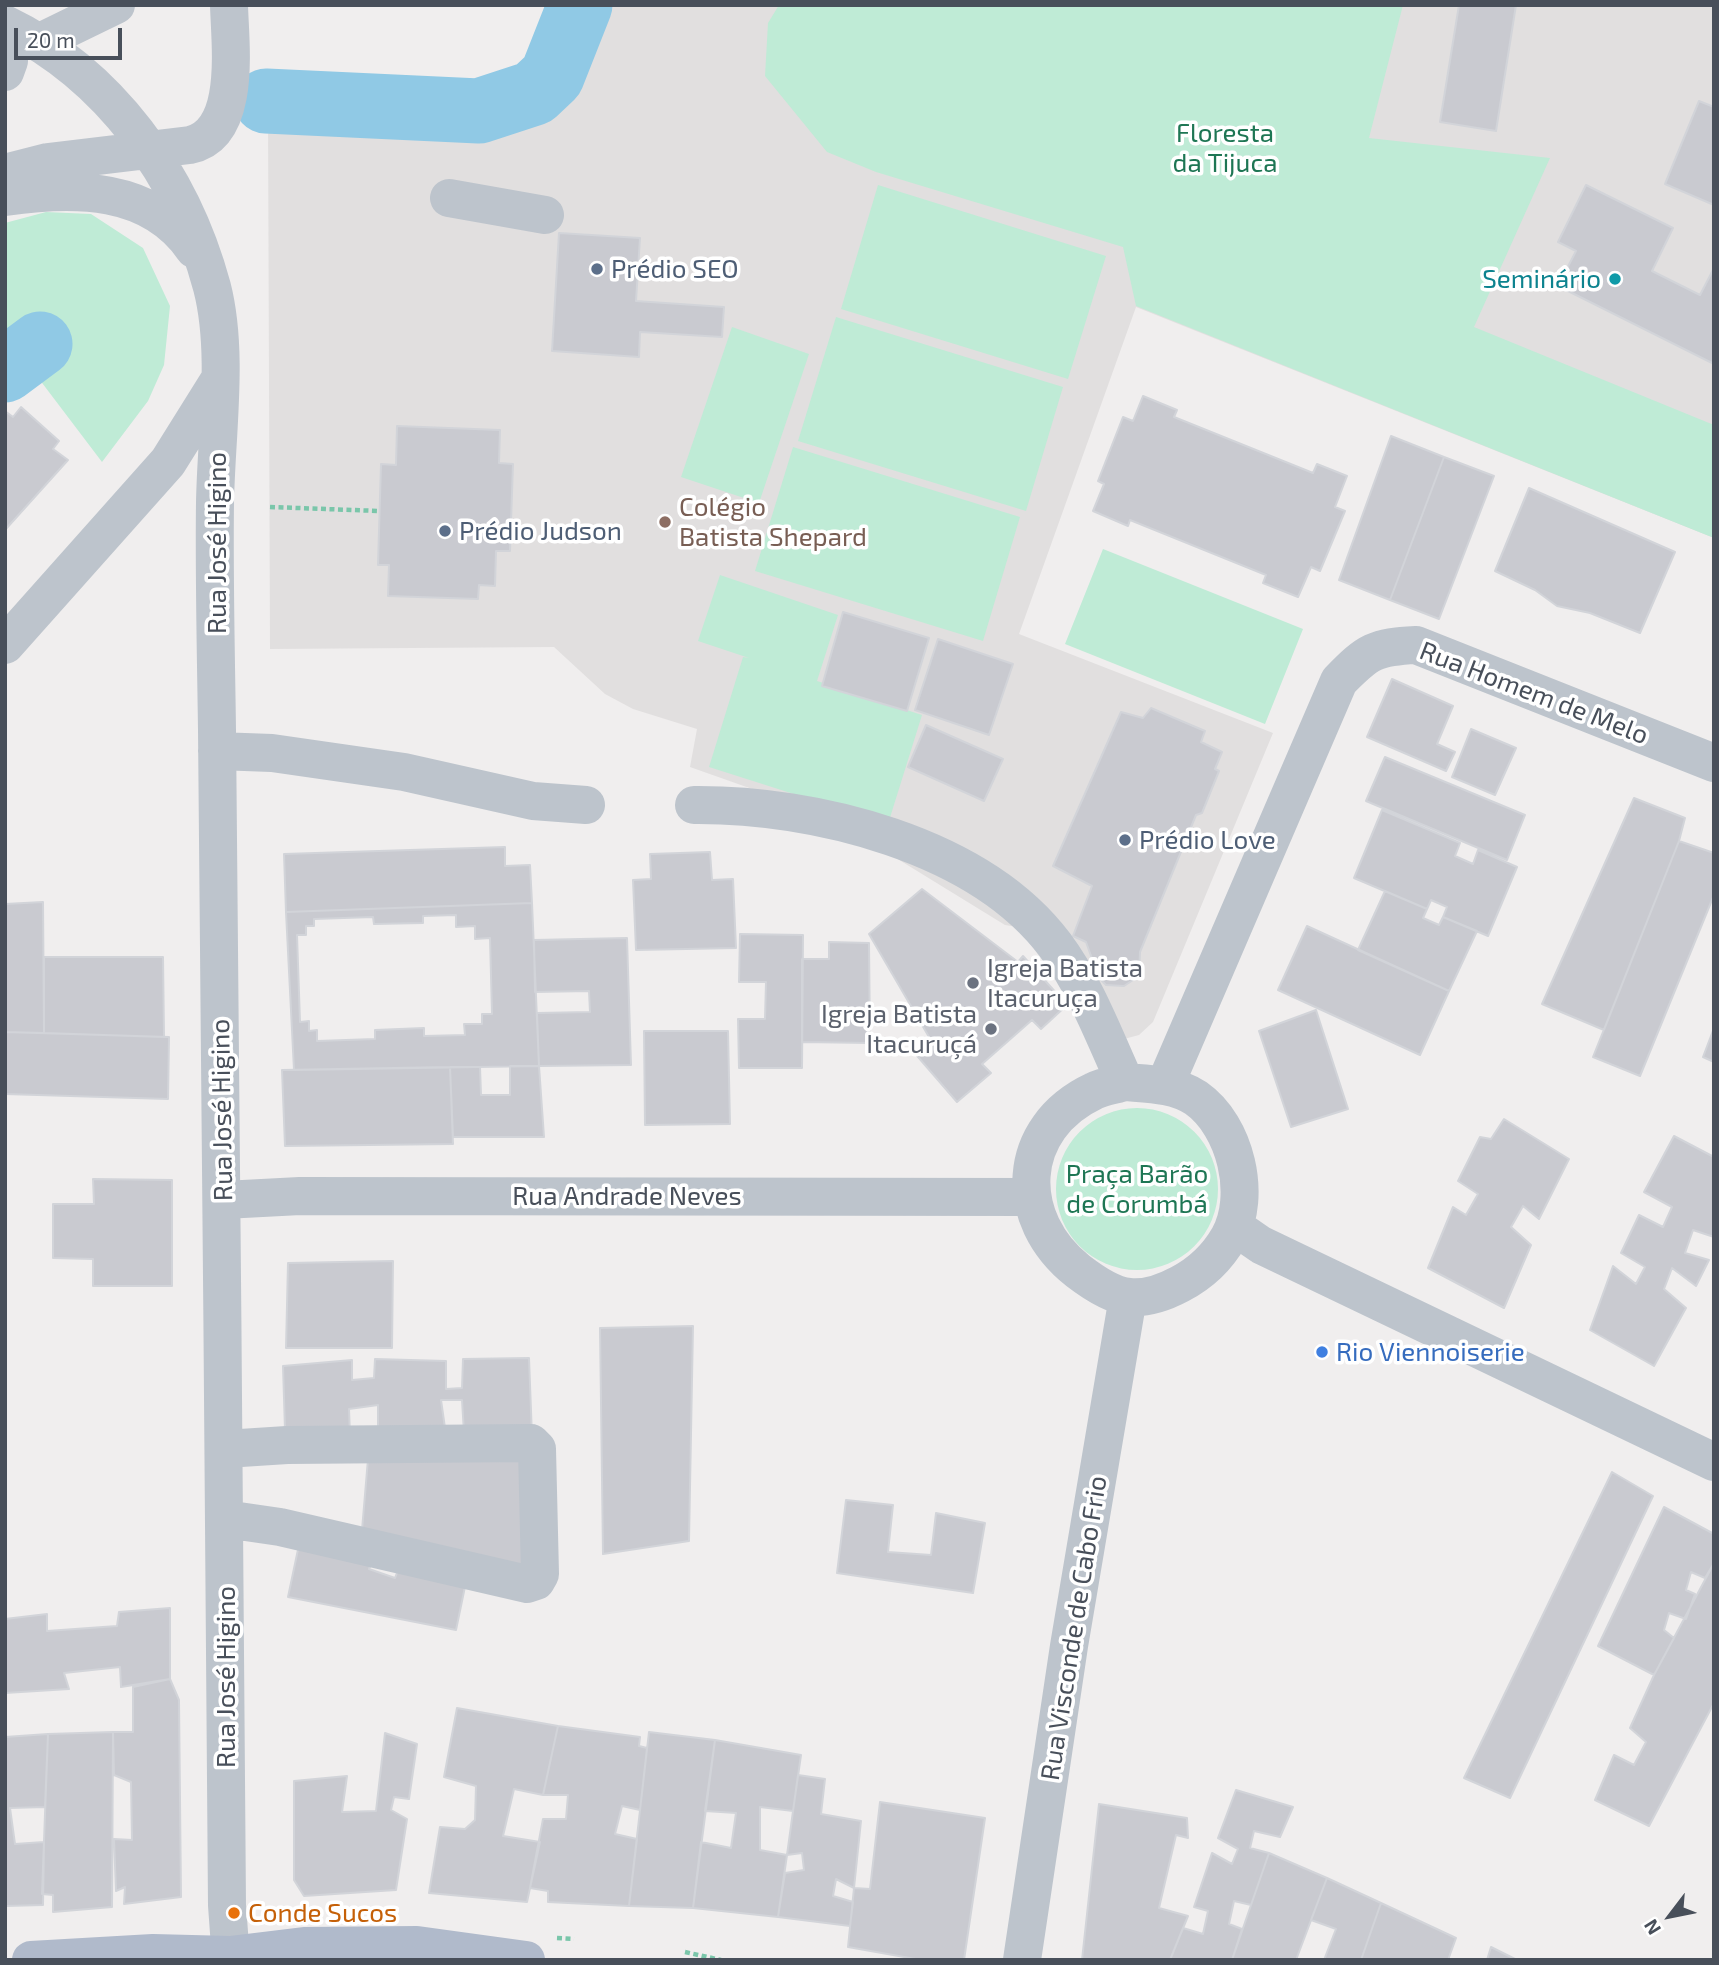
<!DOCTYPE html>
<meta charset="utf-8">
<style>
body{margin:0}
#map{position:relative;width:1719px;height:1965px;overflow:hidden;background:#f0eeee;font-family:"Exo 2",sans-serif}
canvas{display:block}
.frame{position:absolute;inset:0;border:7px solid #484f5a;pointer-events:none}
.north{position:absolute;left:1635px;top:1881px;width:70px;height:70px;-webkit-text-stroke:5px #fff;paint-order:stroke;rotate:238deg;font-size:19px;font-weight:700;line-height:28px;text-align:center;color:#484f5a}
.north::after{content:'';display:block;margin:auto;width:24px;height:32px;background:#484f5a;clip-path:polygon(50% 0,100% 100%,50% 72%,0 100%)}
.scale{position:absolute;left:14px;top:28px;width:108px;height:32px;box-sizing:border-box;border:4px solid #484f5a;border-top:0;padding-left:9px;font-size:21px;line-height:24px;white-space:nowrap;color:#484f5a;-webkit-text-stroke:5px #fff;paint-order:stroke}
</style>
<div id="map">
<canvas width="1719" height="1965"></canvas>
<div class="frame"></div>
<div class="north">N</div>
<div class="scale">20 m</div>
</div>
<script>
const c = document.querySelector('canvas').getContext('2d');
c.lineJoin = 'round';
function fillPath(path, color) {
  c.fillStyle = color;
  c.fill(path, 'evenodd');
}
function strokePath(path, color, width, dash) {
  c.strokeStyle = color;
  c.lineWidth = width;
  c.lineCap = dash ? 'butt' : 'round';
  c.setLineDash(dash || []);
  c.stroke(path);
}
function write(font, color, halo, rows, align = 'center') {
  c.font = font + ' "Exo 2",sans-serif';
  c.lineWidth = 7;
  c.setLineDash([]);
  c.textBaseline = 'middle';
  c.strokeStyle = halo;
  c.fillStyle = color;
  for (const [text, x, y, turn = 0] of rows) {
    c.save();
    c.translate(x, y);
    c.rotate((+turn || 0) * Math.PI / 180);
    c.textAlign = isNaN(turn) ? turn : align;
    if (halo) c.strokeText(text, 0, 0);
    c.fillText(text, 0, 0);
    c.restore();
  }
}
const education = new Path2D(`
 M588,5H1714V538L1136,307L1019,634L1273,733L1153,1022L1139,1035L1124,1039L1023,928L1005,925L896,858L868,830L690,767L697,729L633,709L605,694L554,647L270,649L268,113L488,126L551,97Z`);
const green = new Path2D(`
 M779,5H1403L1369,138L1550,158L1474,327L1714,425V538L1136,306L1123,247L876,172L827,152L765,76L768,23Z
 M878,185L1106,256L1068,379L841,309Z
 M46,212L91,214L143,248L170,306L164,365L148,401L102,462L5,334V223Z
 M836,317L1063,387L1026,511L798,441Z
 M732,327L809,354L759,503L681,477Z
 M793,447L1020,517L983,641L755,571Z
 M1103,549L1303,629L1265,724L1065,644Z
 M720,575L838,615L817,681L922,715L888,824L709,767L743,657L749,658L698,641Z
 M1056 1189a81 81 0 1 1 162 0a81 81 0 1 1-162 0Z`);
const river = new Path2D(`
 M266,101L479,111L534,93L552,76L580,5
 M5,370L40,344`);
const building = new Path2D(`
 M1459,5H1516L1496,131L1440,122Z
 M1699,101L1714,107V205L1665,184Z
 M1586,185L1673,228L1652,271L1700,295L1714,268V364L1558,286L1576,251L1558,242Z
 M559,233L640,238L636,301L724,307L722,337L640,332L639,357L552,351Z
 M1143,396L1177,410L1174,417L1313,473L1317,464L1347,476L1335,507L1345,511L1320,571L1311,567L1298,597L1263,583L1266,575L1130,520L1128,526L1093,511L1104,484L1098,481L1123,417L1133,421Z
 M21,407L59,441L53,449L68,460L5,530V411L13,417Z
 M397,426L500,430L499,463L513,464L510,551H496L495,586L479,585L478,599L388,596L389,565H378L381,464L396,465Z
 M1391,436L1444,457L1390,600L1339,580Z
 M1444,457L1494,476L1439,619L1390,600Z
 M1529,488L1675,552L1640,633L1590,613L1557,606L1535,590L1495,571Z
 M843,612L929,638L907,711L822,686Z
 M938,639L1013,664L989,735L915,710Z
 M1392,679L1453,706L1437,744L1455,752L1446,771L1367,737Z
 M1151,708L1205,731L1201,742L1222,752L1215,769L1219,771L1202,813L1196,815L1140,952L1139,976L1124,986L1106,985L1099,978L1086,942L1073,936L1092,886L1053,866L1121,712L1143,718Z
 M926,725L1003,759L984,801L908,767Z
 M1471,729L1516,748L1495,795L1452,777Z
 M1385,757L1525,815L1507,860L1366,801Z
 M1634,798L1685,818L1679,841L1604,1030L1542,1004Z
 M1382,810L1460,843L1455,856L1473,864L1478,850L1517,867L1488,936L1443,917L1447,907L1431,900L1427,909L1354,878Z
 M1679,841L1714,853V895L1640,1076L1593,1057Z
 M505,847V866L530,865L532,903L286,912L284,854Z
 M710,852L712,880L733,879L736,948L636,950L633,880L651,879L650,854Z
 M922,889L1018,962L1023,956L1067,1005L1041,1029L1032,1020L982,1064L991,1073L957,1102L912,1050L929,1037L869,934Z
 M1385,891L1427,909L1423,918L1439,925L1443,917L1477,931L1449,991L1358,950Z
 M43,902L44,1033L5,1032V904Z
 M532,903L539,1066L294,1070L286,912Z
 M456,915V927L475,926V939L490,938L492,1014H482V1024H464L465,1035L424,1036V1028L375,1030V1039L317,1041V1030L309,1031V1021L300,1022L297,935H306V926H314V919L373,917L374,924L423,923V916Z
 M1307,926L1449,991L1420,1055L1278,990Z
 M740,934L803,935L802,1068H739L738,1019H765L766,982H739Z
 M627,938L631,1065L539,1066L537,1013L590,1012L589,991L535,992L534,940Z
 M829,942L869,943L870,1043L802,1042V959H829Z
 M44,957H163L164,1037L44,1033Z
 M1316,1010L1348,1109L1291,1127L1259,1031Z
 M1714,1028V1062L1703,1057Z
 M644,1031H728L730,1124L645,1125Z
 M5,1032L169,1037L168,1099L5,1094Z
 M510,1066H539L544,1137H453L450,1067H480L481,1095H510Z
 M450,1067L453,1144L285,1146L282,1070Z
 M1504,1119L1569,1159L1539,1219L1523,1206L1511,1227L1531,1245L1504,1308L1428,1268L1453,1207L1466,1215L1478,1194L1458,1181L1480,1137L1491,1139Z
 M1674,1136L1714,1157V1237L1693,1230L1685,1253L1709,1260L1696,1286L1672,1268L1664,1289L1686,1308L1654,1366L1590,1330L1613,1266L1636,1284L1645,1267L1621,1253L1639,1215L1663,1227L1672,1207L1644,1192Z
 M93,1179L172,1180V1286H93V1259L53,1258V1204H94Z
 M393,1261L392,1348H286L288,1263Z
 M693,1326L689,1541L603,1554L600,1328Z
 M529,1358L532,1437L464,1433L462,1400H441L446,1435L378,1434V1405L349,1409L350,1436L285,1430L283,1366L352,1360V1380L374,1378L375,1359L446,1361V1389L462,1388L463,1359Z
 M532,1452L529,1571L361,1542L368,1459Z
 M1612,1472L1653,1496L1510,1798L1464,1778Z
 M846,1500L893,1505L888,1552L931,1555L936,1513L985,1523L973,1593L837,1573Z
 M1664,1507L1714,1534V1563L1705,1578L1691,1572L1686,1590L1695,1594L1686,1619L1669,1613L1664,1630L1674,1638L1654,1675L1598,1646Z
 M300,1540L374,1558L369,1569L395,1578L400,1565L467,1577L456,1630L288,1597Z
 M1714,1563V1703L1649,1826L1595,1800L1614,1755L1634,1765L1646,1742L1630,1728L1654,1675Z
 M170,1608V1679L121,1687L120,1667L64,1673L69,1689L5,1693V1619L47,1614V1631L117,1626L119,1612Z
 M170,1679L179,1700L181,1897L124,1904L125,1887L116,1891L114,1839L132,1840L131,1782L114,1775L113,1732H133V1687Z
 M457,1708L558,1726L543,1795L514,1789L503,1836L540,1842L527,1902L429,1893L440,1827L465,1829L475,1820L476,1786L444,1777Z
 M558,1726L640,1737L639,1746L647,1748L640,1810L622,1806L615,1834L637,1839L629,1906L548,1902V1891L530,1888L543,1819H566L568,1795H543Z
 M113,1732L112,1907L53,1912V1895L42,1894L48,1734Z
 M649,1732L715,1740L693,1908L629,1906Z
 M385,1733L417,1744L409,1799L394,1797L391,1810L407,1819L396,1890L304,1896L294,1880V1781L347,1776L342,1812L376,1811Z
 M48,1734L45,1807L10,1808L15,1844L44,1842L43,1905L5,1906V1737Z
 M715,1740L801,1755L793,1811L760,1807V1850L787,1855L778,1917L693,1908L701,1842L731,1848L736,1813L705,1811Z
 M798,1775L825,1779L821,1814L861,1821L854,1888L836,1879L833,1896L853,1902L850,1926L778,1917L785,1873L804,1870L802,1853L787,1855Z
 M1236,1790L1293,1807L1280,1837L1254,1831L1250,1848L1269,1853L1251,1905L1234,1901L1229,1924L1242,1929L1232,1960H1170L1183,1928L1203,1934L1208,1911L1194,1907L1212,1853L1232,1864L1238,1849L1218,1838Z
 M880,1802L985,1818L964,1960H921L848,1947L854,1888L870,1889Z
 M1099,1804L1187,1818L1188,1838L1176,1835L1159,1908L1188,1916L1170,1960H1082Z
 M1269,1853L1327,1878L1296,1960H1232Z
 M1327,1878L1381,1903L1361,1960H1324L1336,1929L1311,1920Z
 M1381,1903L1456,1938L1448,1960H1361Z
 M1491,1947L1517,1960H1487Z`);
const path = new Path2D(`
 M270,507L380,511
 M557,1938L574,1939
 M685,1952L721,1960`);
const minor = new Path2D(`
 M5,24C109,74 182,175 212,287C229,353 216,435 215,503C214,579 216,655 217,730C221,1122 224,1513 227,1905L231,1960
 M5,38L9,61L5,72
 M42,41L116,5
 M5,173L48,162L190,145C242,134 230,45 229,5
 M5,197C73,187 151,186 194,249
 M449,198L545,215
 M5,645L168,462L218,382
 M217,751L272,753L404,772L533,801L586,805
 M694,805C814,804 979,844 1055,945C1085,985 1104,1036 1125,1082
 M1125,1082C1149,1084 1175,1084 1196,1098C1236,1126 1252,1196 1229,1237C1217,1258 1201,1273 1180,1284C1165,1292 1147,1299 1129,1297C1111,1295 1091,1281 1078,1271C1012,1219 1015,1128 1094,1091C1104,1086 1115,1085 1125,1082Z
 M1165,1085L1339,681C1368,651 1375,647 1416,645L1714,763
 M224,1200L300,1196L1030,1197
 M1235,1227L1261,1245L1714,1462
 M225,1449L287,1445L531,1443L537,1449L540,1574L536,1581L527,1584L280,1527L225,1519
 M1022,1960L1069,1646L1128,1297`);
const major = new Path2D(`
 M31,1960L153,1953L230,1955L304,1946L417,1945L526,1960`);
const markers = [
 [597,269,7,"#5c6f8a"],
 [1615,279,7,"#0f9aa8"],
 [665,522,7,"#8d6e63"],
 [445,531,7,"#5c6f8a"],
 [1125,840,7,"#5c6f8a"],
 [973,983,7,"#6b7280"],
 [991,1029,7,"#6b7280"],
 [1322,1352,7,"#3f7fe0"],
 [234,1913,7,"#e8710a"]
];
const parkNames = [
 ["Floresta",1225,133],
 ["da Tijuca",1225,163],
 ["Praça Barão",1137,1174],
 ["de Corumbá",1137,1204]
];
const serviceNames = [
 ["Prédio SEO",611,269],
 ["Prédio Judson",459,531],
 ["Prédio Love",1139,840]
];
const cultureNames = [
 ["Seminário",1601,279]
];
const educationNames = [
 ["Colégio",679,507],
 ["Batista Shepard",679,537]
];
const streetNames = [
 ["Rua José Higino",217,543,-90],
 ["Rua Homem de Melo",1534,693,21],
 ["Rua José Higino",222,1110,-91],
 ["Rua Andrade Neves",627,1196],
 ["Rua Visconde de Cabo Frio",1074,1628,-81],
 ["Rua José Higino",226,1677,-90]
];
const worshipNames = [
 ["Igreja Batista",987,968],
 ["Itacuruça",987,998],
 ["Igreja Batista",977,1014,"right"],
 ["Itacuruçá",977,1044,"right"]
];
const shopNames = [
 ["Rio Viennoiserie",1336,1352]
];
const foodNames = [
 ["Conde Sucos",248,1913]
];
fillPath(education, '#e1dfdf');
fillPath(green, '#bfebd6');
strokePath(river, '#90c9e5', 65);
fillPath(building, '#c9cad0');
strokePath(building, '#d2d4d9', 2);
strokePath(path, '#7ac6aa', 4.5, [5, 3.5]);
strokePath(minor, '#bdc4cc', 38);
strokePath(major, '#b0bacb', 38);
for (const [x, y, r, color] of markers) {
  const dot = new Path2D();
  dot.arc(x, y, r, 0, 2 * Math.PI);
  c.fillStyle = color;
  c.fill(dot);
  strokePath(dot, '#fff', 2.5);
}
write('26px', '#1e7654', '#fff', parkNames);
write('26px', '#4e5e75', '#fff', serviceNames, 'left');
write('26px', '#0d838f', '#fff', cultureNames, 'right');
write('26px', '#785e54', '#fff', educationNames, 'left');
write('26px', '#484f5a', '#fff', streetNames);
write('26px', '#5b616d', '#fff', worshipNames, 'left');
write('26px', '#366cbe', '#fff', shopNames, 'left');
write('26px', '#c56008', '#fff', foodNames, 'left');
</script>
